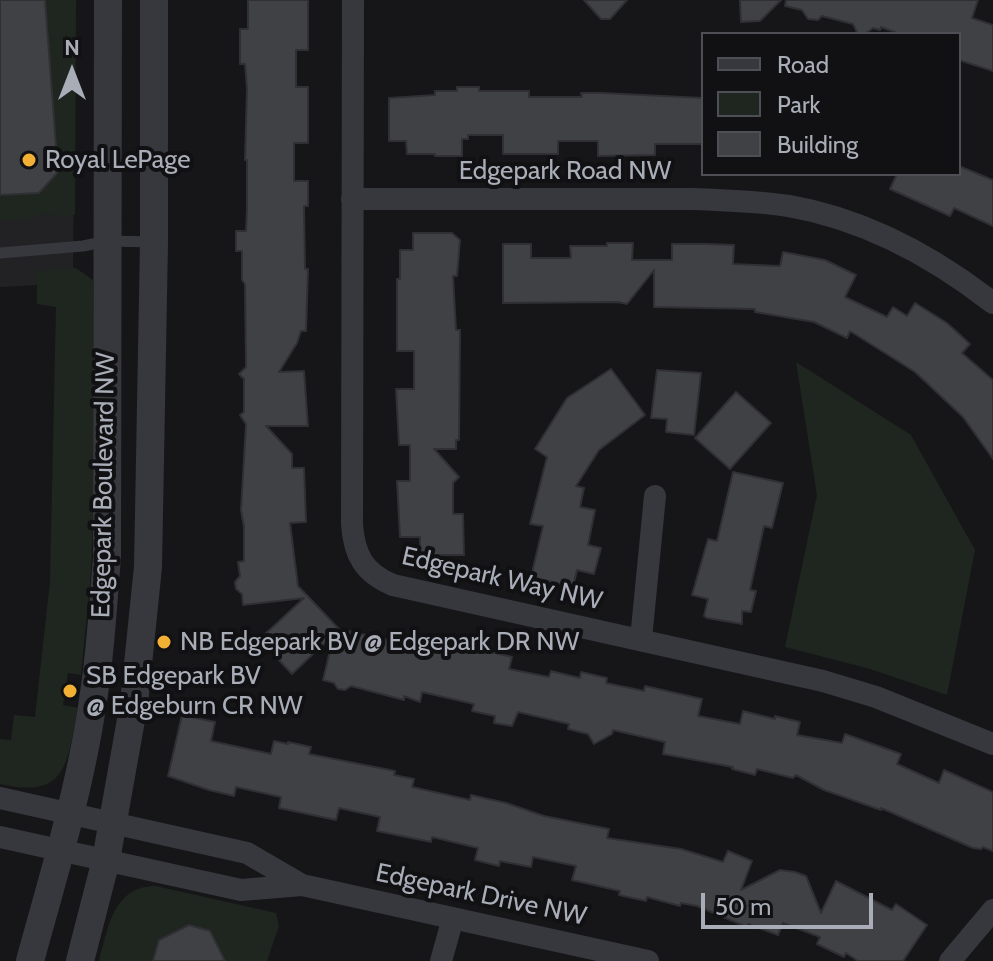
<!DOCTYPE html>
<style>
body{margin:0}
#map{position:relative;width:993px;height:961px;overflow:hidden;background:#161618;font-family:Cabin,sans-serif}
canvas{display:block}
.legend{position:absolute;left:701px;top:32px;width:260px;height:144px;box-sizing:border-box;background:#111113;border:2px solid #4d4f55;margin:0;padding:10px 14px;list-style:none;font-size:24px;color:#a8adb8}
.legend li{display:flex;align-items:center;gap:16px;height:40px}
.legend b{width:40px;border:2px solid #4d4f55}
.north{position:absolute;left:32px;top:32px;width:80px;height:80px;-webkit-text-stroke:6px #111113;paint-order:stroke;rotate:0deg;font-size:22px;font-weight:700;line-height:32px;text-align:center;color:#a8adb8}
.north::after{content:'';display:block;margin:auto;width:28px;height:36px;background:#a8adb8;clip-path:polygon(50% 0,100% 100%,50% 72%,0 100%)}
.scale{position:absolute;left:701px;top:893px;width:172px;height:36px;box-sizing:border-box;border:4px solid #a8adb8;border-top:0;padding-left:10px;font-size:24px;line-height:28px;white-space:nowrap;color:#a8adb8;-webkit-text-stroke:6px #111113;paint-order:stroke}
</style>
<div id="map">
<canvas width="993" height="961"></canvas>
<ul class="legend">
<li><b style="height:10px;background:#37383d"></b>Road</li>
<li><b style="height:22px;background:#1e261f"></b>Park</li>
<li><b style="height:22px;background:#404145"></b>Building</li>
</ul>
<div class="north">N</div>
<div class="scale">50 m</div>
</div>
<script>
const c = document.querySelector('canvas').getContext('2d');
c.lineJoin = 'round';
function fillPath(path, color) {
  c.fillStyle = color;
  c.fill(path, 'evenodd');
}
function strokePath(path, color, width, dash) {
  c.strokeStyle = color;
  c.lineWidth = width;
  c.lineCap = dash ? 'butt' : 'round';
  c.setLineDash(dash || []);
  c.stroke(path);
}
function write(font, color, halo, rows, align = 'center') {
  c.font = font + ' Cabin,sans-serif';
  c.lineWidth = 8;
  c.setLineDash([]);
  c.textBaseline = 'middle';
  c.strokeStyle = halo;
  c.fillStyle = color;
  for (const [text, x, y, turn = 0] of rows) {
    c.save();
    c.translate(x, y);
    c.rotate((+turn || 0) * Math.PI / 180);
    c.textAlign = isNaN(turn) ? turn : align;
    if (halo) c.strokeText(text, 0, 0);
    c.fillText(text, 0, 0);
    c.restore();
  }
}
const built = new Path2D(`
 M0,0H75L73,283L0,287Z`);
const green = new Path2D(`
 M45,0H76L75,215L56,216L45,213L36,218L0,221V195L39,193L58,172L47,33L43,18L47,16Z
 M76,268L93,280V512L91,573L81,675L68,673L63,705L78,708C67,761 69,800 0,784V739L11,740L14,715L35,717L50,581L56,307L37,304V270Z
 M796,362L911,435L975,550L947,695L870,669L785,647L817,495Z
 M156,886L276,913L279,926L267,961H225L210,931L189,925L159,940L153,961H99C108,928 113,886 156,886Z`);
const building = new Path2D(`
 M0,0H45L58,172L39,193L0,195Z
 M248,0H308V50H296V87H308V143H294V181H308V206H304L305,269H308L306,331H301L297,343L279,372L304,371L308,426H266L292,454V468H304L306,522L290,523L298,586L339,629L389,640L390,634L417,639L416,644L450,652L452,643L512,657L509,669L549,677L551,671L580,678L581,672L607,678L606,683L644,691L645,686L702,699L698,716L740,724L743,711L775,719V716L800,722L797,735L842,743L845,734L901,754L897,764L939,783L944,770L993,792V851L983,847L981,849L973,848L881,808V810L824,790L796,775L793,778L757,769L755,775L732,769L733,767L663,754L665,742L613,730L612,734L594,744L588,734L568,729L569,724L518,712L512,726L494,723L495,716L472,711L474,704L422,692L420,702L404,696V700L351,686L345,690L338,689L334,683L323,680L334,634L292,674L277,658L280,655L262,637L304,598L243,605L242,594L236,589L235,582L240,576L238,562L244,561V527L241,510L246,424L240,415L244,412V379L239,374L246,367L245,284L242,280V251H236V231H246L247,210V160H245L247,89L245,64H240V29H248Z
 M584,0H627L610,19H601Z
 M740,0H781L760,21L741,22Z
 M786,0H978L972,18L993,25V71L959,60V34H900L881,27L880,30L873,28L865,34H858L853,24L822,16L818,20L808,19L802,10L785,6Z
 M457,87H479V91H529V97H582L581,93H602L703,98V144H655V155L598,156V141H558V154H503V135H468V139H462V156H435V154H407L406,141H389V98L435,95V91H457Z
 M959,166L993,180V226L954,208L950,216L890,189L897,174H959Z
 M413,233H452L460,240L457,276H453L456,330H460L459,440H456V449H434L459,477L453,483V514H463L464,555H420V537H400L397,481H410V445H399L396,389H414V351H397V279H400V250H413Z
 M607,243H633L632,260H672V244H707L734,245L733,264L780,266L783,252L825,260L856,275L845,297L887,317L893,307L907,316L915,303L947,323L970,344L962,353L993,380V459L963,417L929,385L915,372L850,331L847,338L814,322L755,312V309L654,307V270L627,304L618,302L503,303V244H531V258H571L570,246H607Z
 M611,369L645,415L599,450L576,486L584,488L580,507L595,510L588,545L601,548L594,574L577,570L573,587L531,577L543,526L530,524L547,457L535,449L567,398Z
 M657,370L701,373L694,435L666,432L667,419L651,418Z
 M736,392L771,423L730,469L695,438Z
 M733,472L783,483L772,528L764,526L750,590L756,591L751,612L742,611V624L707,618L704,616L708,599L692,595L708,539L717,541Z
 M182,715L215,722L211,741L271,754L274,741L288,744V742L311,747L309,754L395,771L394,775L414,779L412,787L470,800L471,795L506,803L544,816L609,829L607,838L681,849L723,862L728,851L752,861L741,890L780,870L795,872L806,876L821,913L836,881L892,910L896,904L927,925L903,961H858L846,953L844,957L817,944L820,937L783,923L778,935L748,924L747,927L697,906L681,903L680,906L647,897L646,901L619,895L620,891L572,880L576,866L533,857L531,867L500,861L499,866L475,860L478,848L432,837L431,842L377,831L380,817L339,808L336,820L279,808L281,797L236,787L234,796L209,790L168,776Z
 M189,925L210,931L225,961H153L159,940Z`);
const service = new Path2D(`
 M0,253L83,246L108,241L154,242`);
const minor = new Path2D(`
 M353,0L352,524C354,555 364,573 393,585L823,681L876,697L993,744
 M352,199H691C724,200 756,201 789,206C864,219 934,257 993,303
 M641,639L655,496
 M0,798L247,853L302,885
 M0,837L241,890L302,885L648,961
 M441,961L453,918
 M950,961L993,910`);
const tertiary = new Path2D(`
 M30,961C54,873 82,783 94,693C101,648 103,603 107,558L108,0
 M80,961L106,860L134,703L148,567L154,242V0`);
const markers = [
 [29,160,8,"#f2b134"],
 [164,642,8,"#f2b134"],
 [70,691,8,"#f2b134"]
];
const poiNames = [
 ["Royal LePage",45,160],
 ["NB Edgepark BV @ Edgepark DR NW",180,642],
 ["SB Edgepark BV",86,676],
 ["@ Edgeburn CR NW",86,706]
];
const streetNames = [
 ["Edgepark Road NW",565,171],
 ["Edgepark Boulevard NW",104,485,-89],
 ["Edgepark Way NW",502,579,13],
 ["Edgepark Drive NW",481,895,12]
];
fillPath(built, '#222225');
fillPath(green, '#1e261f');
fillPath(building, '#404145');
strokePath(building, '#303034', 2);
strokePath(service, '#37383d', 11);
strokePath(minor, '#37383d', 22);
strokePath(tertiary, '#37383d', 28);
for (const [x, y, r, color] of markers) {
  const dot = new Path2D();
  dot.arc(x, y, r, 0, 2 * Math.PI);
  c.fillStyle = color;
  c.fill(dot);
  strokePath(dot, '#111113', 3);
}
write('26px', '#a8adb8', '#111113', poiNames, 'left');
write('26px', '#a8adb8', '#111113', streetNames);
</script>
